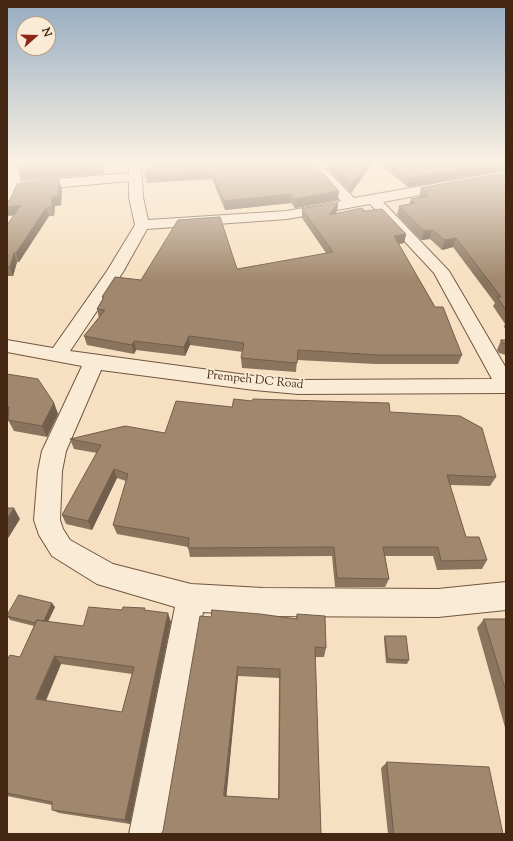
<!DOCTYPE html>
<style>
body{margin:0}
#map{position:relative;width:513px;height:841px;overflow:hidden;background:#f7e0c1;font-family:"Sorts Mill Goudy",serif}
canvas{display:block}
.frame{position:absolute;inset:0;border:8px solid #442712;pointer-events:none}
.north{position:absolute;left:16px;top:16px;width:40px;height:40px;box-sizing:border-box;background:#faebd7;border:1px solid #b19d88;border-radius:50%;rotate:70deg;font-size:11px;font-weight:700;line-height:16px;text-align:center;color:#442712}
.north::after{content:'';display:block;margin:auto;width:14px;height:18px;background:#8f2418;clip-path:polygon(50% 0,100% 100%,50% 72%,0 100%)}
</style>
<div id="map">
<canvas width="513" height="841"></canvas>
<div class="frame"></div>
<div class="north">N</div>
</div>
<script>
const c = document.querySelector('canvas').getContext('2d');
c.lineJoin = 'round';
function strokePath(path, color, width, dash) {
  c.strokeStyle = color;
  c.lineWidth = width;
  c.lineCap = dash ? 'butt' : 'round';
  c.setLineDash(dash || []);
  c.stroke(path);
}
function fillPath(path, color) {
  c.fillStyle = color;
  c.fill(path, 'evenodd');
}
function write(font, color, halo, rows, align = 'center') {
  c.font = font + ' "Sorts Mill Goudy",serif';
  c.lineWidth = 3.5;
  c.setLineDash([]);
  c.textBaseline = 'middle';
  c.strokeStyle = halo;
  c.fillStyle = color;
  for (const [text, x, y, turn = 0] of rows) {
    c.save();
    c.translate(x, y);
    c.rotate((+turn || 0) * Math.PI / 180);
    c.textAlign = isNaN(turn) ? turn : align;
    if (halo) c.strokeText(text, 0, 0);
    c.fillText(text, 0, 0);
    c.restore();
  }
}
const street = new Path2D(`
 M7,163H19L21,182L129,173V163H141L143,197L148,220L287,211L341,201L307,163H320L354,198L506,171V179L383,202L449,271L506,368V393L298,394L254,390L101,370L66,451L62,471L60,520L63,529L70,540L113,564L191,584L263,588L438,589L506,582V610L438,617L263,616L203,612L165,834H129L175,607L97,584L52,556L39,535L34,520L38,471L42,451L82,366L7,352V340L53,348L107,271L135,225L129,197V181L19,191L14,203L7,204ZM370,204L434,273L492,379L298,380L254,376L70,351L123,272L147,229L287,219Z`);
const wall = new Path2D(`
 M313,163L338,200L295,208L291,203L225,210L212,179L147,183L145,175Z
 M322,163H373L351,193Z
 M378,163H506V170L408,187Z
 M103,166L105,174L22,180L20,173Z
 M506,173V330L504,327L505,324L493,306L495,303L453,247L442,250L430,239L421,240L397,215L399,206L409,204L411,199L420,197H419L421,188Z
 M62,189L61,205L55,206L54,216H49L19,262H17L13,276H7V225L14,215L7,216V201Z
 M338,203L337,211L336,213L365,211L406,234L404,243L399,244L462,355L458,364H375L297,360L296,372L242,368L241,358L243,352L190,345L185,356L136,350L134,354L87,345L84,336L99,318L97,309L103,299L102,297L141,280L237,269L326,253L302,218V209Z
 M501,340H506V355L499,353L497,350Z
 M7,374L54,403L58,414L47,437L14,431L8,420V417L7,416Z
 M252,401L390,412L496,477L490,486L450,485L466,537L487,560L482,569L437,570L433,556H385L389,579L385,587H335L332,556L190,557L188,547L117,534L113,525L126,481L117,478L92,530L66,524L62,515L97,453L74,449L70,439L165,433L232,407Z
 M55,607L48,622L83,626L122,610H145L171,622L130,824L59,813L52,810V805L7,796V660L20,657L34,626L10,620L7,616ZM61,664L132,674L122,712L46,701Z
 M297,614L326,648L324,657H315L321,834L163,831L211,617L296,619ZM238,676L279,678L278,799L226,796Z
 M484,619H506V731L477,628Z
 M385,636L409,660L407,664L386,663L384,639Z
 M387,762L503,834H388L381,768Z`);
const shadedWall = new Path2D(`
 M368,163H373L351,193L352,184Z
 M500,163H506V170L408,187L409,178Z
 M59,180L62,189L61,205L55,206L54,216L52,207V197Z
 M339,191L338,200L295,208V199Z
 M291,194V203L225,210L224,201Z
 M338,203L337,211L328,223L329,215Z
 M21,205L24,214L7,216V207Z
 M46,208L49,216L19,262L16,253Z
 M432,230L430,239L421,240L424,231Z
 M406,234L404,243L392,245L394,236Z
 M456,238L453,247L442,250L445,240Z
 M14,253L17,262L13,276L10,267Z
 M189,336L190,345L185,356L184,347Z
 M134,341L136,350L134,354L132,345Z
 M54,403L58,414L47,437L42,426Z
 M114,469L117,478L92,530L88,521Z
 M14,508L20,519L7,540V519Z
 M52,603L55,607L45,627L43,623Z
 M168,613L171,622L130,824L125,820Z
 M55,656L61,664L43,706L36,699Z
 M238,667V676L226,801L224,796Z`);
const building = new Path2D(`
 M19,163H102L103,166L20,173Z
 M152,163H313L339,191L295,199L291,194L224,201L212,171L145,175Z
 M331,163H368L352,184Z
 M390,163H500L409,178Z
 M506,173V310L497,297H501L456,238L445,240L432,230L424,231L399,206L415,203L411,199L429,196L421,188Z
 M59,180L58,197H52V207L46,208L16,253H14L10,267H7V225L21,205L7,207V201L10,200L17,184Z
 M338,203L329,215L362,208L365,211L382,209L406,234L394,236L435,307H443L462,355H377L298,350L297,363L241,358L244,343L189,336L184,347L134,341L132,345L84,336L105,310L97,309L104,297H102L115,277L141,280L178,220L220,217L237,269L333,252L302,209Z
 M501,340H506V344L503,343Z
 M7,374L38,379L54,403L42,426L8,420L9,407L7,406Z
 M234,399L252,401L253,399L389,403L390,412L460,416L482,428L496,477L447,475L466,537H479L487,560L441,561L438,547H383L389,579L337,578L334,547L188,548L189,538L113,525L128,474L114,469L88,521L62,515L101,445L70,439L125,426L165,433L176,401L232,407Z
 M7,508H14L7,519Z
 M19,595L52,603L44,621L37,620L35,623L7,616Z
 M89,607L122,610L123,607L145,608L144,610L168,613L125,820L52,810V802L7,793V660L10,655L20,657L37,620L83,626ZM55,656L134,667L122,712L36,699Z
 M212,610L260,614L297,619V614L325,616L326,648L315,647L321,834H161L163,831L200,616L211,617ZM238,667L280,669L279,799L224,796Z
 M484,619H506V691Z
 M385,636H406L409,660L388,659Z
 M387,762L489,767L503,834H394Z`);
const streetNames = [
 ["Prempeh DC Road",255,381,6]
];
strokePath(street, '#71553e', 2);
fillPath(street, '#faebd7');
fillPath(wall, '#8a745e');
fillPath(shadedWall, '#715e4c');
fillPath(building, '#a1876d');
strokePath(building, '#715e4c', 1);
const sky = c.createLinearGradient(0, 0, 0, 281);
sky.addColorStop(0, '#95acc1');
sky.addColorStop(0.58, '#fbf1e3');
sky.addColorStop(1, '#fbf1e300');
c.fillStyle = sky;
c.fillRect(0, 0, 513, 281);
write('12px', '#442712', '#faebd7', streetNames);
</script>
